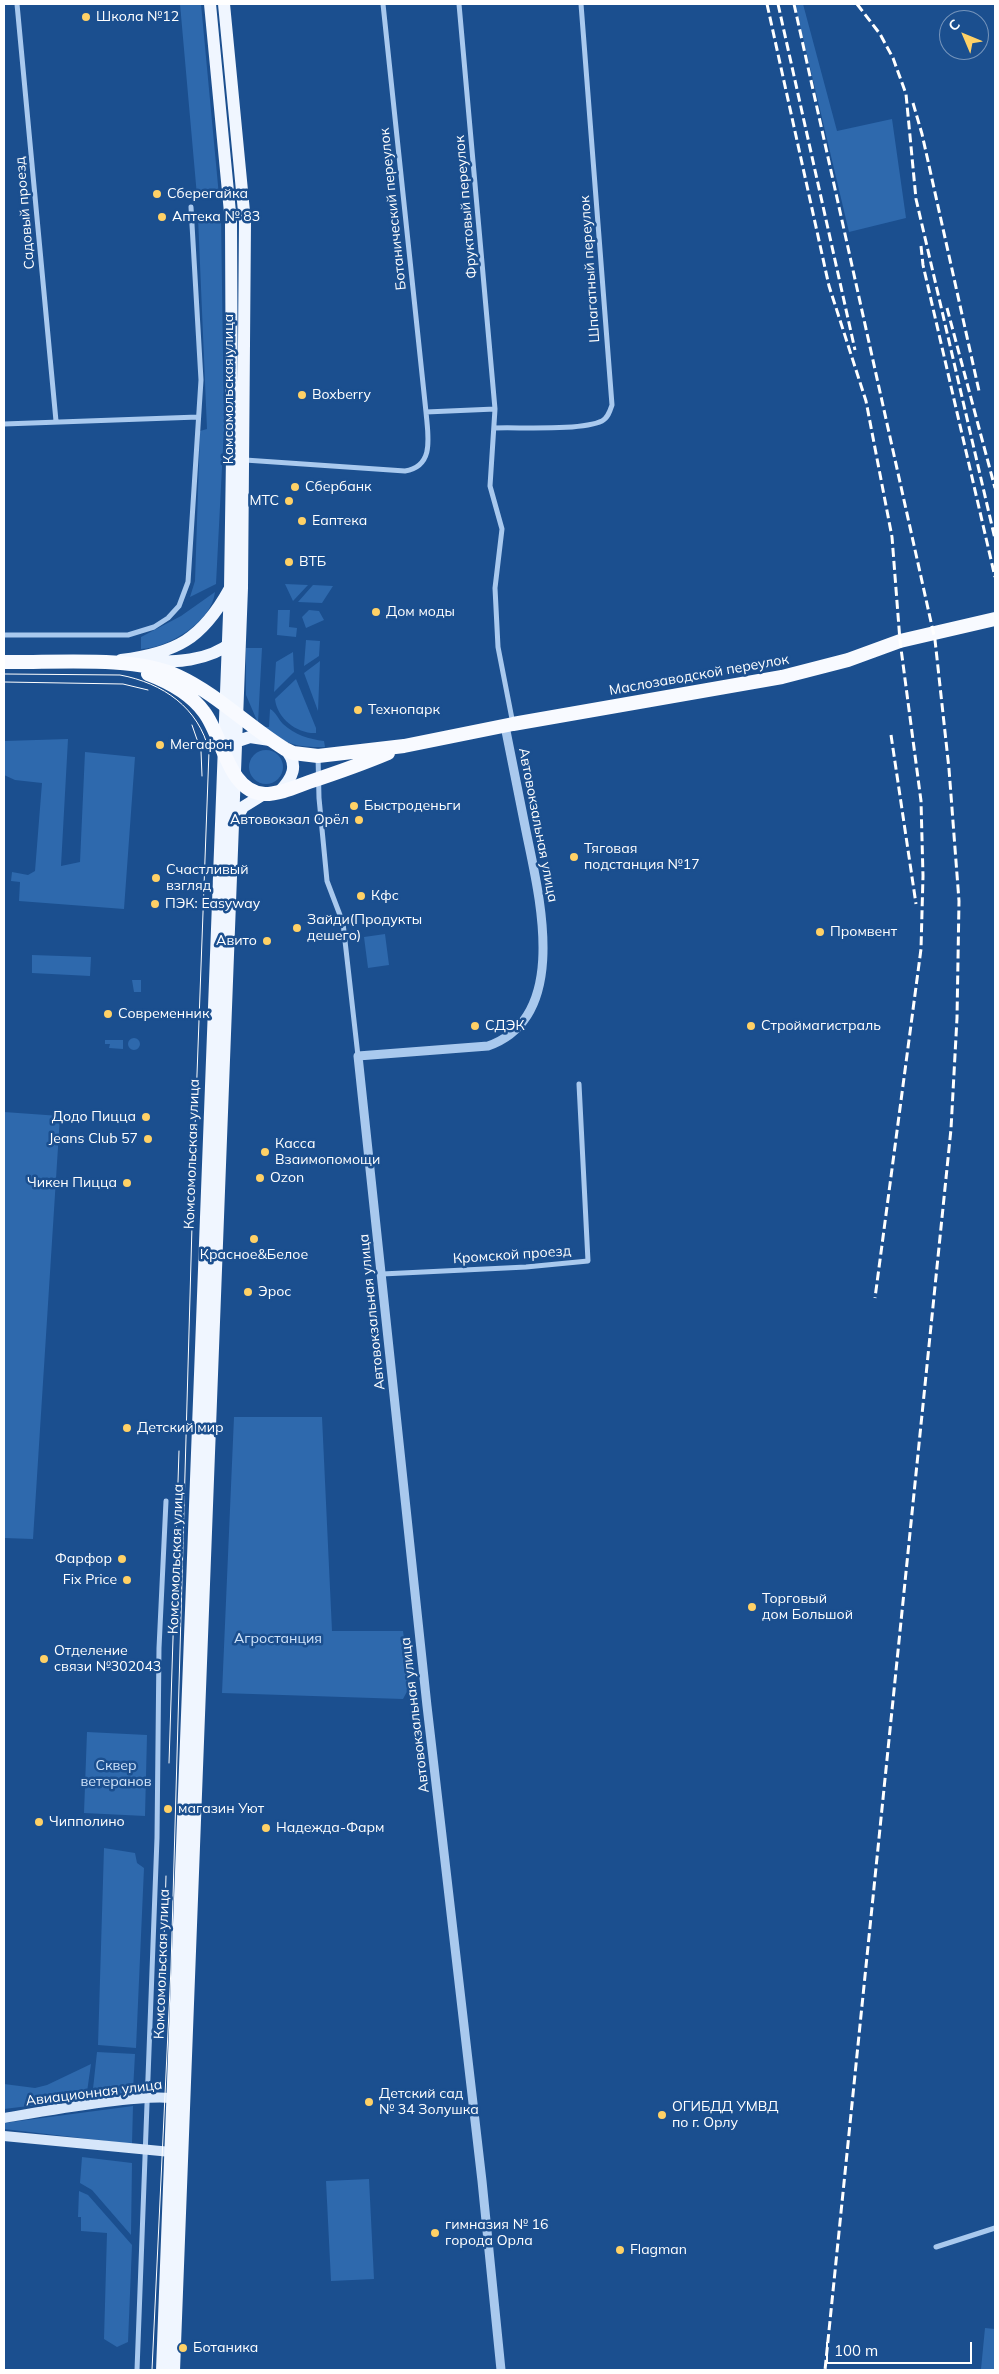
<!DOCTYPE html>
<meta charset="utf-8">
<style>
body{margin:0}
#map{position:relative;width:999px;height:2374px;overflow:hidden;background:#1b4f8f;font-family:Mulish,sans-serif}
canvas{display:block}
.frame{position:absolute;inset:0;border:5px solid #fff;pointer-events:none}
.north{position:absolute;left:939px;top:10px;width:50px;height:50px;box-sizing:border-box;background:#1b4f8f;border:1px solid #7695bc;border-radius:50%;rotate:315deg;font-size:14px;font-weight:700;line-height:20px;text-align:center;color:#fff}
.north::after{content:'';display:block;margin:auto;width:18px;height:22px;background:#ffd166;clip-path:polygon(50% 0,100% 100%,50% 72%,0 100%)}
.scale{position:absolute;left:826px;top:2342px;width:146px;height:22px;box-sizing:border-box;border:2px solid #fff;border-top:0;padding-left:6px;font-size:15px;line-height:18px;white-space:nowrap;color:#fff;-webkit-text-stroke:4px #1b4f8f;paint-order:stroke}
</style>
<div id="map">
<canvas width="999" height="2374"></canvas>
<div class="frame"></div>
<div class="north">С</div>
<div class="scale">100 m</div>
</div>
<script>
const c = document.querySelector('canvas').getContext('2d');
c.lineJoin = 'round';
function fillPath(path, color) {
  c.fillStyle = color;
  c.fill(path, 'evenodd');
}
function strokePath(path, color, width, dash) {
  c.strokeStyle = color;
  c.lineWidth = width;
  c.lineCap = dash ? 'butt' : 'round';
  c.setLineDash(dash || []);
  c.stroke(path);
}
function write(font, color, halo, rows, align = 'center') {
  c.font = font + ' Mulish,sans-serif';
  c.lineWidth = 5;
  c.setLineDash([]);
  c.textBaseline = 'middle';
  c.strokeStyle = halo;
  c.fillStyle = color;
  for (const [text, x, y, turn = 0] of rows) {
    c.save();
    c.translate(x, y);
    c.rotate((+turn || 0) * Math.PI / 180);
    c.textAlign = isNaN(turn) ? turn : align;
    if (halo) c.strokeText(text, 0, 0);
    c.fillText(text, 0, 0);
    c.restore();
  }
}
const green = new Path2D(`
 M180,4H201L219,196H197Z
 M795,4H803L837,131L892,119L906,218L849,232Z
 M221,215L224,428L216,584L190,597L195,581L200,431L207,429L198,217Z
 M285,584L308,585L293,601Z
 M313,585L333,586L322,603L298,602Z
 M215,592C212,622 168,648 141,649V637L181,616Z
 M278,610H290L289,627L297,628L296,637L277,635Z
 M309,610L319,611L324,620L306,628L302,617Z
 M306,640L320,641L319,656L304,666Z
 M246,648H262L258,723L246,695Z
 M293,652L294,672L274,692L276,662Z
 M320,661L318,711L304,673Z
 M296,679L316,728V733C298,734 277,719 275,699Z
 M270,709C276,712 278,719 283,724C295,735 309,739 324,741L325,747C296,748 285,743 261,727H269Z
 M68,739L61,866L80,862L85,752L135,757L124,909L19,901L20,882L11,881L12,872L28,875L35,871L42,783L15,780L4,775L5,741Z
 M249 767a17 17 0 1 1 34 0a17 17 0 1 1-34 0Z
 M385,934L389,965L368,968L364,937Z
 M32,955L91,957L90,976L32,973Z
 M132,980H141V992H134Z
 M128 1044a6 6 0 1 1 12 0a6 6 0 1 1-12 0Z
 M105,1040H123V1049L109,1048L110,1044H105Z
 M4,1112L60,1116L33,1539L4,1538Z
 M234,1417H322L332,1631H403L410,1686L403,1699L222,1693Z
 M87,1732L147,1735L145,1816L84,1813Z
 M104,1848L135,1853L137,1863L144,1868L136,2048L98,2045Z
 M97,2052L135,2054L133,2091L92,2098Z
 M91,2064L86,2099L4,2109V2084L35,2088L47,2085Z
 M133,2106L132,2144L4,2129V2123Z
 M82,2157L132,2163L131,2235L92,2190L80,2183Z
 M369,2179L374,2279L331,2281L326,2181Z
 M79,2191L88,2195L132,2245L128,2342L117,2347L104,2339L107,2233L81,2231V2217H78Z
 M985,2328L995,2329V2370L981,2369Z`);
const minor = new Path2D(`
 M17,4L56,421
 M459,4L495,409L490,486L502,529L495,588L498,647L513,724
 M426,412L495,409
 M4,424L198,417
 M494,428C520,427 581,431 602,421C608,418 610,411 612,405L581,4
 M245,460L405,471C435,466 428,436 426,412L383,4
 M4,635H128L154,627L168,618L179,606L188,582L201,380L191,207
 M318,756L319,798L327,881L343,923L358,1056
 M382,1274L526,1267L588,1261L579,1084
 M936,2247L995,2228
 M137,2370L157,1838L159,1648L166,1501`);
const tertiary = new Path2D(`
 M501,2370L482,2181L427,1706L358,1056L488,1046C571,1017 539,895 526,831C519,796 512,761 505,726`);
const secondary = new Path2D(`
 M4,2118C34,2113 158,2090 178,2100
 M4,2136L171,2152`);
const primary = new Path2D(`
 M121,660C176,653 202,639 229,590
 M144,662C174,662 208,662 232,642
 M232,743L250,737L270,740
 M279,792C292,779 300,765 285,749
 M235,821L243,807L264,794
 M162,2370L230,588L232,457L231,223L210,4
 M174,2370L242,588L245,222L224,4`);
const trunk = new Path2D(`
 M4,662C53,663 133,655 178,676C217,694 249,727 285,749L293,753L318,756L404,746L513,724L782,677L848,660L900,641L995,619
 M148,674C169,682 191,694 204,712C223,736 228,793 265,794C280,794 295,787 309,782C336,773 362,764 388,753`);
const tram = new Path2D(`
 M4,674L120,675C163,683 199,708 209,751L194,1155L171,1968L152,2370
 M4,682L123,684L148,690
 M192,725L201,751L202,776
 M169,1763L179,1451
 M162,2008L166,1876`);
const rail = new Path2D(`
 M767,4L829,286L866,401L892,537L900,641L921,801L923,876L921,949L875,1298
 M778,4L855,350
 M794,4L935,640L949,769L959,901L957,1018L951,1129L825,2370
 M857,4L880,34L893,58L906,94L916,199L995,539
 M913,103L922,134L979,391
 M921,246L923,265L995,577
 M947,308L995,488
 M891,735L916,904`);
const markers = [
 [86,17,5,"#ffd166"],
 [157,194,5,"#ffd166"],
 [162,217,5,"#ffd166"],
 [302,395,5,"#ffd166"],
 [295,487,5,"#ffd166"],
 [289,501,5,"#ffd166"],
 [302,521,5,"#ffd166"],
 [289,562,5,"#ffd166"],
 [376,612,5,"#ffd166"],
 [358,710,5,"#ffd166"],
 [160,745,5,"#ffd166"],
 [354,806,5,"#ffd166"],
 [359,820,5,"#ffd166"],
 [574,857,5,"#ffd166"],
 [156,878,5,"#ffd166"],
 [361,896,5,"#ffd166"],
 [155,904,5,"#ffd166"],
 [297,928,5,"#ffd166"],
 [820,932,5,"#ffd166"],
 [267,941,5,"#ffd166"],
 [108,1014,5,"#ffd166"],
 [475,1026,5,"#ffd166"],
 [751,1026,5,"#ffd166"],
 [146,1117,5,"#ffd166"],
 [148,1139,5,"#ffd166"],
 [265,1152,5,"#ffd166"],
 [260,1178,5,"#ffd166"],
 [127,1183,5,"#ffd166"],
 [254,1239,5,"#ffd166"],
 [248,1292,5,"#ffd166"],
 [127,1428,5,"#ffd166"],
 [122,1559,5,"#ffd166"],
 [127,1580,5,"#ffd166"],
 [752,1607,5,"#ffd166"],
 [44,1659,5,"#ffd166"],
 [168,1809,5,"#ffd166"],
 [39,1822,5,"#ffd166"],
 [266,1828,5,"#ffd166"],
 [369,2102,5,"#ffd166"],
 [662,2115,5,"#ffd166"],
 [435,2233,5,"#ffd166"],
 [620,2250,5,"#ffd166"],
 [183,2348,5,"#ffd166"]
];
const poiNames = [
 ["Школа №12",96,17],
 ["Сберегайка",167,194],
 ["Аптека № 83",172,217],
 ["Boxberry",312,395],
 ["Сбербанк",305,487],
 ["МТС",279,501,"right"],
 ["Еаптека",312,521],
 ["ВТБ",299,562],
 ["Дом моды",386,612],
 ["Технопарк",368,710],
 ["Мегафон",170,745],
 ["Быстроденьги",364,806],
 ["Автовокзал Орёл",349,820,"right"],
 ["Тяговая",584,849],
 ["подстанция №17",584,865],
 ["Счастливый",166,870],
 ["взгляд",166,886],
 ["Кфс",371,896],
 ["ПЭК: Easyway",165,904],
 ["Зайди(Продукты",307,920],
 ["дешего)",307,936],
 ["Промвент",830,932],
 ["Авито",257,941,"right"],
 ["Современник",118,1014],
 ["СДЭК",485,1026],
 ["Строймагистраль",761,1026],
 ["Додо Пицца",136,1117,"right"],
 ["Jeans Club 57",138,1139,"right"],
 ["Касса",275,1144],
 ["Взаимопомощи",275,1160],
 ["Ozon",270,1178],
 ["Чикен Пицца",117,1183,"right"],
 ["Красное&Белое",254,1255,"center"],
 ["Эрос",258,1292],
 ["Детский мир",137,1428],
 ["Фарфор",112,1559,"right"],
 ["Fix Price",117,1580,"right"],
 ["Торговый",762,1599],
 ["дом Большой",762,1615],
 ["Отделение",54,1651],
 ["связи №302043",54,1667],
 ["магазин Уют",178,1809],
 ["Чипполино",49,1822],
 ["Надежда-Фарм",276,1828],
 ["Детский сад",379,2094],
 ["№ 34 Золушка",379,2110],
 ["ОГИБДД УМВД",672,2107],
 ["по г. Орлу",672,2123],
 ["гимназия № 16",445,2225],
 ["города Орла",445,2241],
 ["Flagman",630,2250],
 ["Ботаника",193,2348]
];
const streetNames = [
 ["Фруктовый переулок",466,207,-95],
 ["Ботанический переулок",393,209,-96],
 ["Садовый проезд",25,213,-95],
 ["Шпагатный переулок",590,269,-94],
 ["Комсомольская улица",229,389,-90],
 ["Маслозаводской переулок",699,675,-10],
 ["Автовокзальная улица",538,825,79],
 ["Комсомольская улица",192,1154,-88],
 ["Кромской проезд",512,1255,-4],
 ["Автовокзальная улица",372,1312,-96],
 ["Комсомольская улица",176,1559,-88],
 ["Автовокзальная улица",415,1715,-97],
 ["Комсомольская улица",162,1964,-88],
 ["Авиационная улица",94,2093,-7]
];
const parkNames = [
 ["Агростанция",278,1639],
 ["Сквер",116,1766],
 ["ветеранов",116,1782]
];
fillPath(green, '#2e69ad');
strokePath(minor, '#a9c9ee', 5);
strokePath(tertiary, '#a9c9ee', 9);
strokePath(secondary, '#d6e6fa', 10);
strokePath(primary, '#f0f6ff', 12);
strokePath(trunk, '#f8faff', 14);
strokePath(tram, '#fff', 1);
strokePath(rail, '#fff', 3, [9, 4]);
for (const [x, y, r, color] of markers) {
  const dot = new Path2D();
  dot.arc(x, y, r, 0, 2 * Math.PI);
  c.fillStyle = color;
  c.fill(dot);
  strokePath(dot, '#1b4f8f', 2);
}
write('14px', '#fff', '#1b4f8f', poiNames, 'left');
write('14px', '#fff', '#1b4f8f', streetNames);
write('14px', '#cfe3fa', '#1b4f8f', parkNames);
</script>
